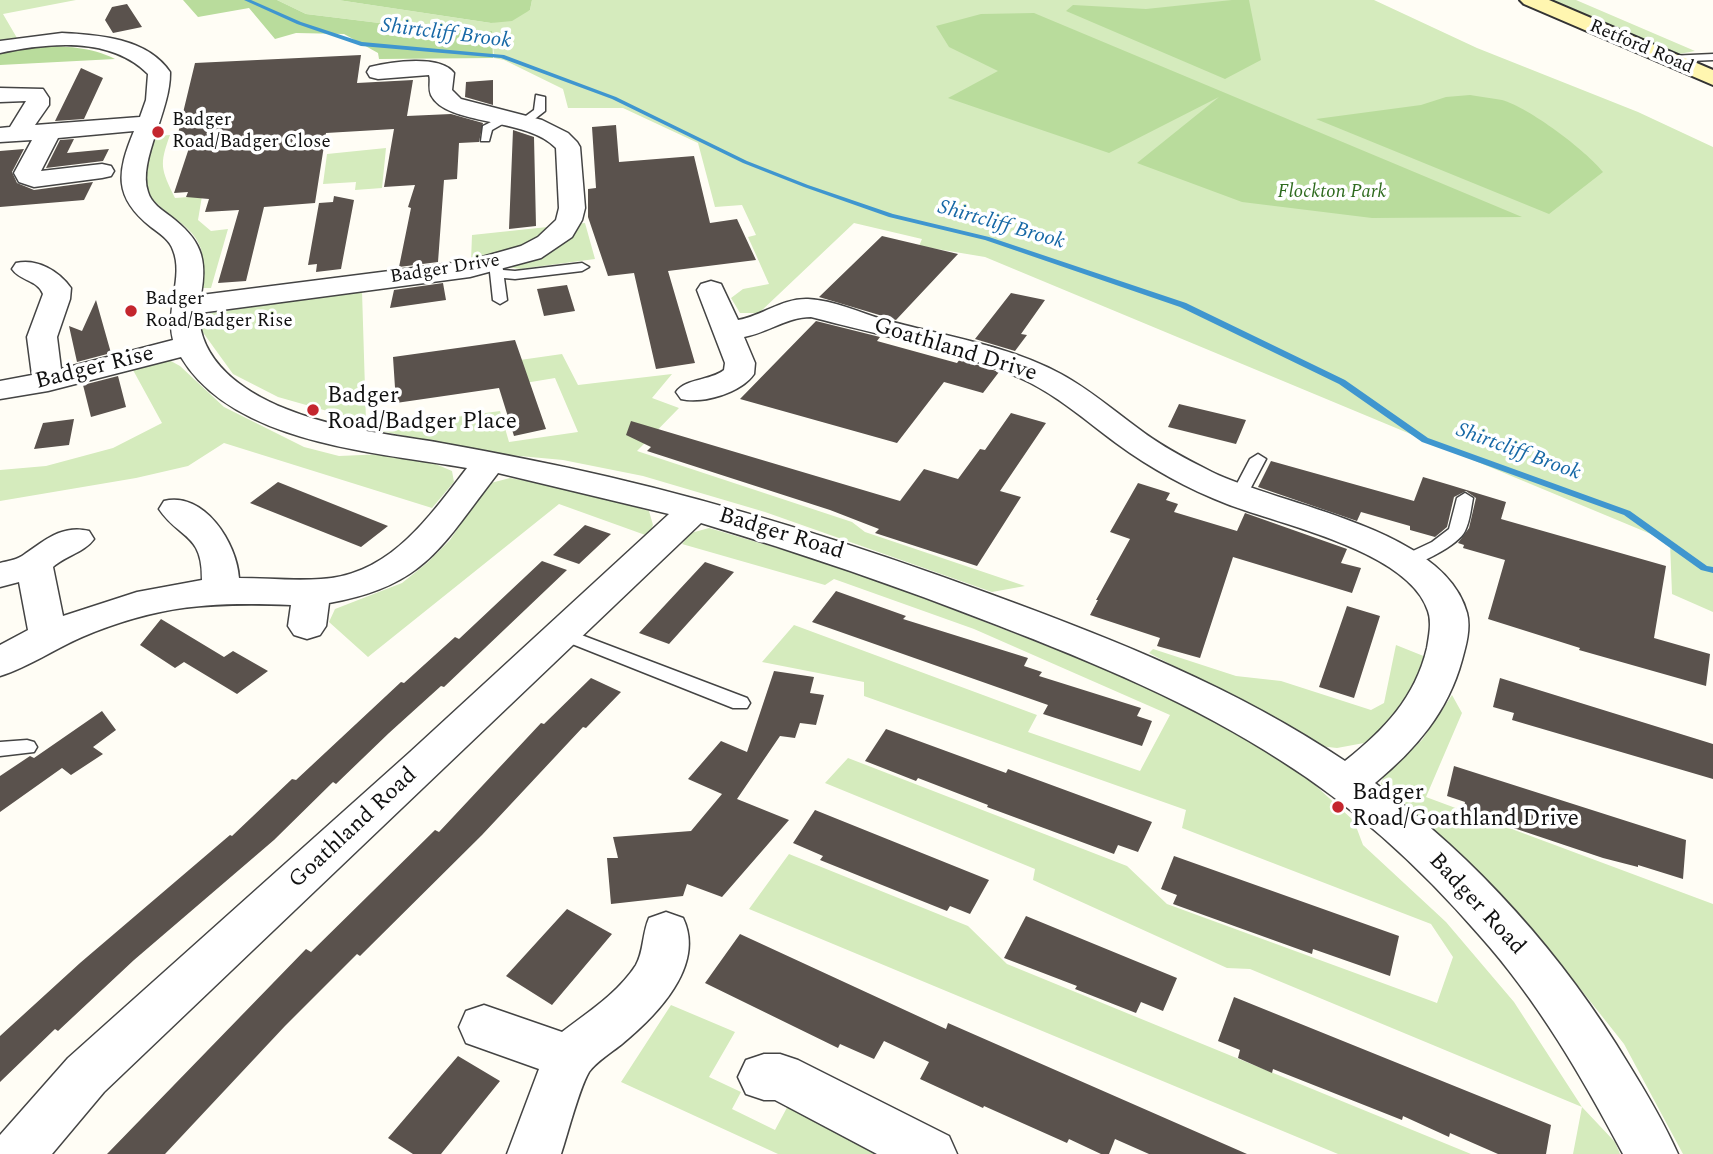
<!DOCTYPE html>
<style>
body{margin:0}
canvas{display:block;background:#fffdf5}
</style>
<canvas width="1713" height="1154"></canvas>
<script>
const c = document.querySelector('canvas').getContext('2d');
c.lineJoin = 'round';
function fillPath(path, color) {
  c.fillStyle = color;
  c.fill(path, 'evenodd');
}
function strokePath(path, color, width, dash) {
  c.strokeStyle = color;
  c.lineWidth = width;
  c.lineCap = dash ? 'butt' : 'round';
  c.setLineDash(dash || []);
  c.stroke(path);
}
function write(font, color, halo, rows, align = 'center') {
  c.font = font + ' Spectral,serif';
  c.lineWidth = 7;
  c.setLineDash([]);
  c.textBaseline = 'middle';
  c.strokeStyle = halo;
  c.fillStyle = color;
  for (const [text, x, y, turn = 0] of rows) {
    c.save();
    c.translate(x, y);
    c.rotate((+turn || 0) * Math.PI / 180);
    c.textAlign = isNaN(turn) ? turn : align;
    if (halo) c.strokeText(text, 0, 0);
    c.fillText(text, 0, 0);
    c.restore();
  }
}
const green = new Path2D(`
 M0,0H76L3,14L17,38L0,43Z
 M277,0H338L491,23L530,10L532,0H1374L1477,48L1638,112L1713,147V612L1672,594L1670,542L985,257L919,246L922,239L854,223L759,313H740L731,298L743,289L769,284L748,237L756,235L742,205L715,207L698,143L623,108H568L563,89L504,60L494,58L492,31L461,33L306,14Z
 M1552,0H1576L1695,51L1679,54Z
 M170,135C159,165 161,169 175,198L202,196L198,220L211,231L228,229L211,288H202C201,276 204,261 201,249C191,215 137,210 144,167C146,157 151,146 155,136Z
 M386,148L382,188L355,190L356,182L323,184L327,154Z
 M585,223L595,259L520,269L471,261L472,235Z
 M362,291L366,422L397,425L500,411L509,442L578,432L555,378L489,389L485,365L562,354L578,385L672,374L652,398L679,408L637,451L852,522L865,532L1025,586L992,592L765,512L643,476L563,460L498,454L370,429L366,422L278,397L233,374L199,327L202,318L210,313Z
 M169,360L180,366L224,407L304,447L339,456L385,454L431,462L452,471L454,482L432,508L224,443L188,466L136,478L0,501V470L46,466L113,448L162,423L133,370L150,362Z
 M510,478L577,490L649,511L653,525L648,536L559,504L368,657L329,622L335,609L402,583L427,563L450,540L487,484Z
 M709,528L848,569L1083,660L1171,697L1236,729L1303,774L1354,821L1363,845L1446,922L1514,1002L1582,1107L1615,1142L1620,1154H1573L1582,1107L1250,969L1227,968L1033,880L1035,869L825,783L848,758L1127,866L1167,904L1437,1003L1453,957L1431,924L1182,828L1186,810L864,696V682L762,662L794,625L1037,715L1028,732L1140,771L1170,715L974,629L834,579L825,585L682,544L691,533Z
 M1396,645L1431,659L1388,726L1364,743L1337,748L1319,746L1287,725L1149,653L1153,649L1236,676L1281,681L1371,710L1384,703Z
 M1452,695L1462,713L1426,797L1713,904V1154H1683L1624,1044L1540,938L1447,845L1381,784L1384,775L1422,740Z
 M789,854L968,926L1007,964L1471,1154H1338L749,909Z
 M671,1005L735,1032L709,1077L741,1092L732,1109L775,1130L790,1102L885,1154H778L621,1082Z`);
const forest = new Path2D(`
 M183,0H277L306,14L461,33L492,31L493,58L379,59L378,53L344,34L296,33L275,39L249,8L198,17Z
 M338,0H532L530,10L512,21L491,23Z
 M1232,0H1249L1261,60L1225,79L1066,11L1073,5L1146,9Z
 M1034,13L1522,217L1372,218L1242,202L1137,163L1219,97L1109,153L948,98L998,71L949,47L936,26L981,14Z
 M27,46C56,46 88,45 115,59L0,65V51Z
 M1470,95C1480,97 1492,98 1502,100C1528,107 1587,151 1603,172L1549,214L1316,119L1421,105L1446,97Z`);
const stream = new Path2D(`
 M244,0H251L301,22L362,42L504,55L616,97L747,161L808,185L893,214L989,237L1186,303L1345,380L1428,438L1630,511L1707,566L1713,567V573L1701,570L1624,515L1422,442L1339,384L1180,307L985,240L889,217L804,187L743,163L612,99L501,58L361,46L297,24Z`);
const building = new Path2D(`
 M127,4L142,27L113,33L105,20L112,7Z
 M361,55L357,83L413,80L407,116L451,114L483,123L479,142L459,143L457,179L444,180L438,262L399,267L411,208L408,207L415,185L384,187L394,129L326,133L315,203L264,207L246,281L218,283L239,210L205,212L209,199L186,197L188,192L174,193L190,145L175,146L195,63Z
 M81,68L103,78L84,119L55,121Z
 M493,80V105L465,97L466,82Z
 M616,125L619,162L694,156L710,223L737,219L756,260L668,271L695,363L656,369L634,273L608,276L588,217V189L596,188L592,127Z
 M513,130L534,137L536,226L509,229Z
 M74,139L67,153L109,149L103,161L46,168L60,140Z
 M24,149L12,172L17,183L34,190L93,182L84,200L0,207V151Z
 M334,196L354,200L341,269L316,272L317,264L308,265L319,203L333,202Z
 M882,236L958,254L896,320L819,297Z
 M443,283L446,300L390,308L394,290Z
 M567,285L575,311L544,316L537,289Z
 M1011,293L1045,300L1021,334L1027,335L1015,351L975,339Z
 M96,300L111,353L77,362L69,326L82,331Z
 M816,321L880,337L877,341L957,363L960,359L999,372L983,393L944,382L897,443L740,399Z
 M515,340L546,429L514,436L499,388L396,403L393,357Z
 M118,376L126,407L91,417L83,385Z
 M1179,404L1246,420L1236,444L1168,427Z
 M1011,413L1046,423L1000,491L1021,497L977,566L875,533L879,529L830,510L647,451L651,447L626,435L631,421L900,501L924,469L958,479L980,449L985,450Z
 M74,419L69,445L34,449L43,423Z
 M1271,461L1414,501L1423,477L1450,485L1506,502L1501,519L1666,566L1654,638L1710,654L1706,686L1579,650L1580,648L1488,619L1505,560L1463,548L1464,545L1458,543L1469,528L1476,498L1466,491L1454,497L1447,527L1435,537L1410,530V526L1361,512L1357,521L1258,487Z
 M278,482L388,526L361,547L250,503Z
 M1138,483L1170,493L1166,500L1178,504L1174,512L1237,531L1245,513L1347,549L1341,563L1361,568L1352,593L1233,557L1200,658L1157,646L1160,638L1090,615L1098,600H1096L1130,539L1110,532Z
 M585,525L611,534L579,564L553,555Z
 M542,561L567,570L444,687L441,686L389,733L336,784L333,782L274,840L134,960L58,1031L55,1029L0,1082V1036L80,963L230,835L232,836L292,779L296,780L401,682L404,683L455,637L459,639Z
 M705,562L734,572L669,644L639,633Z
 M836,591L906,616L903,619L1028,658L1024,666L1042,672L1039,676L1141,708L1137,716L1152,721L1142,746L1043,714L1048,705L812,622Z
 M1347,606L1380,616L1354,698L1319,687Z
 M161,619L224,657L233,651L268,671L237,694L184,662L175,668L140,645Z
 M774,671L814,677L810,693L824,695L816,725L800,723L795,738L780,736L737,799L789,820L722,897L687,884L683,896L611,904L607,858H618L613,837L691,831L722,794L688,779L721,741L747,752Z
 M591,678L621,692L586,728L583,727L482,835L360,956L357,954L285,1026L165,1154H107L306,949L311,952L435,830L439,832L541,723L544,724Z
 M1500,678L1713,744V779L1512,720L1514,713L1493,707Z
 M102,711L116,730L93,747L103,754L71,775L62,768L0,812V776L30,756L34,758Z
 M886,729L1006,773L1008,769L1152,822L1138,852L1118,845L1114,854L987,807L988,805L918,778L916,781L865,761Z
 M1454,766L1686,840L1683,879L1638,865V867L1603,858L1463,811L1465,802L1447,796Z
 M815,810L989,880L970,914L950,906L947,911L877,883L820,860L823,856L793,843Z
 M1174,856L1399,936L1390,976L1313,949L1312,954L1173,904L1177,895L1161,889Z
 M567,909L612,934L552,1005L506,976Z
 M1026,916L1177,978L1163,1011L1141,1002L1136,1013L1075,989L1077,986L1004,958Z
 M740,934L946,1029L948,1023L1247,1154H1149L1115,1139L1109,1154H1101L1069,1139L1067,1143L984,1106L983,1108L920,1079L929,1062L884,1041L874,1059L840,1044L838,1048L705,983Z
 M1234,997L1551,1125L1546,1154H1498L1450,1133L1449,1137L1403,1116L1402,1120L1273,1069L1272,1073L1238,1058L1240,1050L1218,1041Z
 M458,1056L500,1081L441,1154H413L388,1138Z`);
const service = new Path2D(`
 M1713,54V60L1668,62L1663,59L1668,56Z
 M536,95L545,97V111L527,125H519V121L534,110Z
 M503,116L513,118L492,130L489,141H481L483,126Z
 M496,259L501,260L503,270L515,271L582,263L589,267L582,271L515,279L504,278L507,300L500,304L493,300L489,263Z
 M1258,454L1266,459L1246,497L1244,501H1232L1230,497L1250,459Z
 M1465,493L1473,498C1471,508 1470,521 1465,531C1459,545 1412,570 1398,566L1395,562L1398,558L1432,542L1449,529L1457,498Z
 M563,628L747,698L750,703L747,708H733L557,638L554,634L557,630Z
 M27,740L34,742L37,747L34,752L0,756V742Z`);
const minor = new Path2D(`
 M62,33C99,35 147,38 170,72C171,111 137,161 148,192C151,203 162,210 170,216C200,239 208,257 201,295L468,261L521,246L538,237L556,220L559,208L556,148C527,117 446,126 431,95C428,88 431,80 429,75L378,79L370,77L367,72L370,67C390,62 440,54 454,73L452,90L461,99L542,120L568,133L577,142L580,147L585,208L582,220L572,237L541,258L470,277L199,313C199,362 244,392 286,409C335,429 389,434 441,443C497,453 553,464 609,477C738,507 865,548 990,594C1113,639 1235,687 1345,761C1384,730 1415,698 1427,648C1429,636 1432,622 1428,611C1409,551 1281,525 1227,504C1188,489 1150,468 1116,443C1085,420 1056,394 1020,378C954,350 880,335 811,317C787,317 767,333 744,337L755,363L754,374C741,393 703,404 681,399L676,392C686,378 710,381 724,370L725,363L697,290L701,284L711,281L721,284L738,320C762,316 782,298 808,299C833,300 861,313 885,320C944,336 1007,345 1061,374C1089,389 1113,410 1139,429C1161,446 1186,459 1212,472C1281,506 1445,528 1467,613C1471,628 1466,646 1462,660C1448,712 1415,750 1375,783C1478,860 1563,955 1629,1065C1647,1094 1664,1123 1678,1154H1623C1582,1077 1538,1001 1480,936C1422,869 1355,807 1280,760C1192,703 1095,663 997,625C900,587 801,553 701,523L104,1092L52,1154H0V1135L68,1058L410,752L669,514L498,473C442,545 426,586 329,603L326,626L320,635L307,639L294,635L288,626L291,605C209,602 159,605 82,637C54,649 29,667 0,676V645L28,630L19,582L0,587V563C7,561 16,560 22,556C43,542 61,524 89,531L94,539C85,552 65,556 53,567L63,616L137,592L202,580C203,533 179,539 159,509L164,501C204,491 237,543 239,578C266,578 293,581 321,579C390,575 428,518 467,468C376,452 233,444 181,357L48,391L0,399V381L32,375L27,337L43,294C38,280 20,281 12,269L16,263C37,258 59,271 71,288L70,299L57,337L61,369L173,340C165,308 184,277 173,250C170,240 159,233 151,227C113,197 117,172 134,131L58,138L41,171L102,164L111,166L114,171L111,176L102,178L34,187L19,182L14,173L32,140L0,142V128L10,127L26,101L0,102V88L43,89L49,98V105L35,125L140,117L146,100L148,74C110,36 48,43 0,53V41Z
 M666,912L683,918C706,966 656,1016 622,1044C612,1052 596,1062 589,1072C579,1089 568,1133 561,1154H507L539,1069L466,1043L459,1027L466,1011L484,1005L562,1032C588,1012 618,993 636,965C644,951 642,934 649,918Z
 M764,1054H780L798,1060L949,1136L957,1154H877L775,1100H764L746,1094L738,1077L746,1060Z`);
const secondary = new Path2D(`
 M1520,0H1549L1713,70V85L1524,4Z`);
const markers = [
 [158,132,7,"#c4262e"],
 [131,311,7,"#c4262e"],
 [313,410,7,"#c4262e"],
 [1338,807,7,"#c4262e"]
];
const farStreetnames = [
 ["Retford Road",1641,48,23],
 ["Badger Drive",445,270,-9]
];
const farPoinames = [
 ["Badger",172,121],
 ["Road/Badger Close",172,143],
 ["Badger",145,300],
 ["Road/Badger Rise",145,322]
];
const farParknames = [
 ["Flockton Park",1332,193]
];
const farWaternames = [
 ["Shirtcliff Brook",446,35,7],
 ["Shirtcliff Brook",1001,226,16],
 ["Shirtcliff Brook",1518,453,20]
];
const streetNames = [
 ["Goathland Drive",955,351,17],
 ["Badger Rise",95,369,-14],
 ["Badger Road",781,535,17],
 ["Goathland Road",354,829,-43],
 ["Badger Road",1476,905,47]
];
const poiNames = [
 ["Badger",327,397],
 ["Road/Badger Place",327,423],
 ["Badger",1352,794],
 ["Road/Goathland Drive",1352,820]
];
fillPath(green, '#d5ebbd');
fillPath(forest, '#b9dc9c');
fillPath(stream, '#3f96cf');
fillPath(building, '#5a524d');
strokePath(service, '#444', 3);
strokePath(minor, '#444', 3);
strokePath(secondary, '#333', 4);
fillPath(service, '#fff');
fillPath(minor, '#fff');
fillPath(secondary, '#fff6b0');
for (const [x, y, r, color] of markers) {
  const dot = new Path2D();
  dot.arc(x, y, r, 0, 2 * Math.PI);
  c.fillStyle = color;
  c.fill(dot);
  strokePath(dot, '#fff', 2.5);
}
write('19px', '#111', '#fff', farStreetnames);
write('19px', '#111', '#fff', farPoinames, 'left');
write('italic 19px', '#2f6b1f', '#fff', farParknames);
write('italic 21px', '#1768a6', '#fff', farWaternames);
write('23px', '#111', '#fff', streetNames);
write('23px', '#111', '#fff', poiNames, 'left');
</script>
